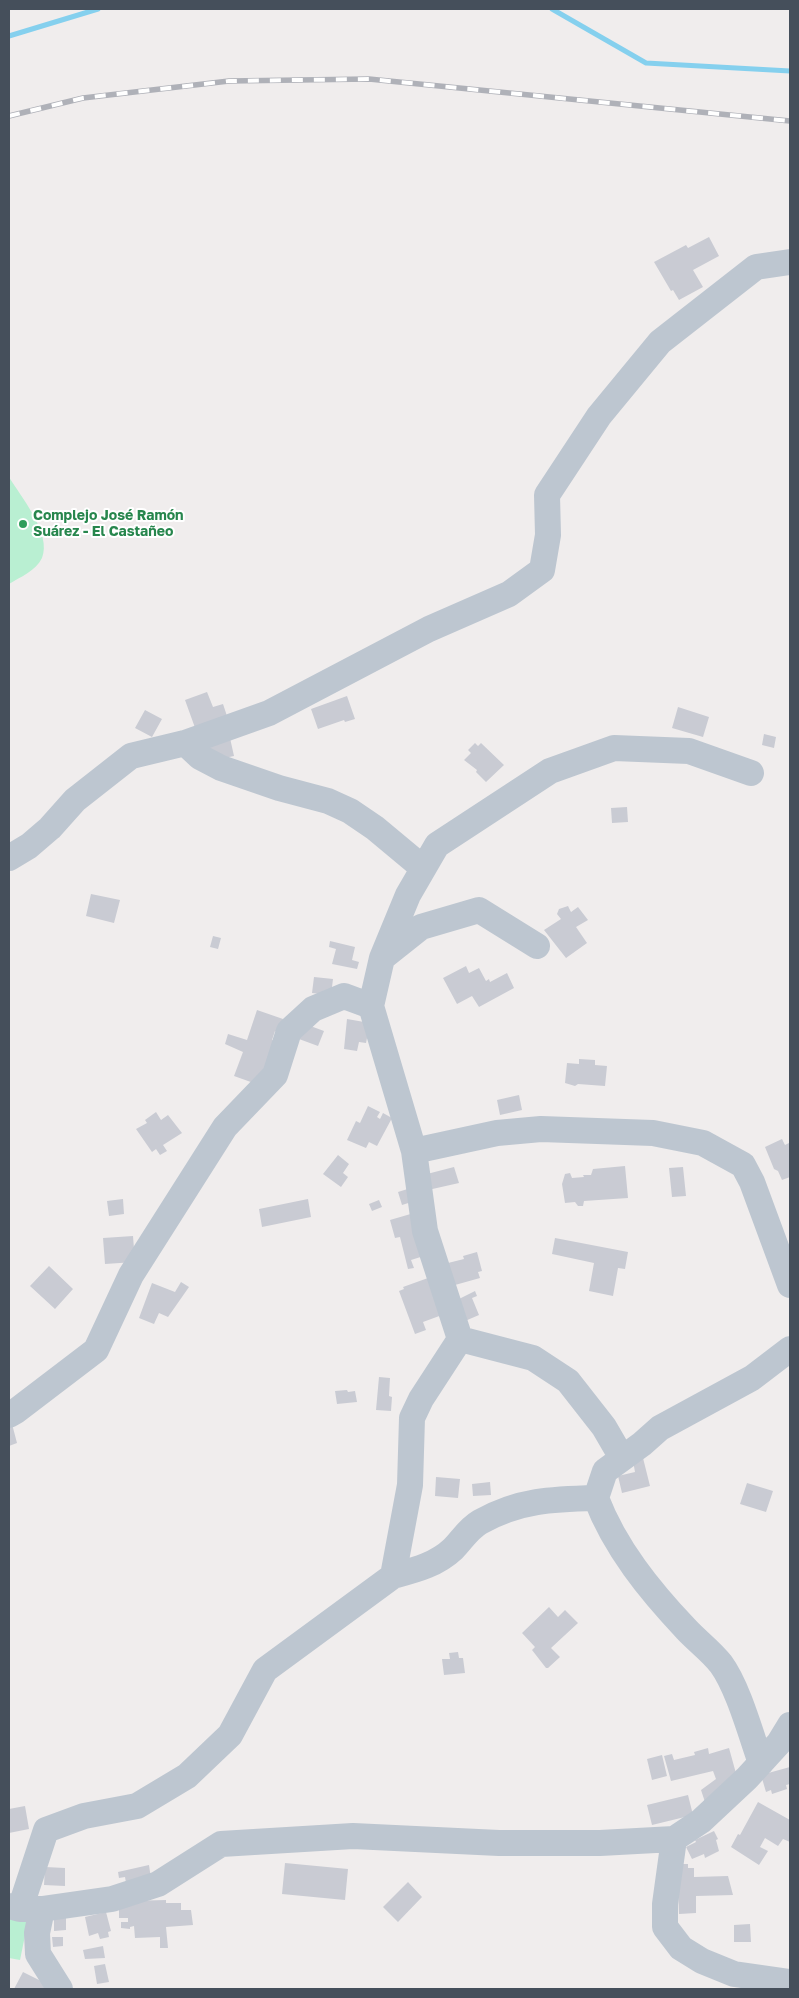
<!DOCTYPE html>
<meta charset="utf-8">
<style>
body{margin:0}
#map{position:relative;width:799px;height:1998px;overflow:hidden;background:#f0eded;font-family:"Golos Text",sans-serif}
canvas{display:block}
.frame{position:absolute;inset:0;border:10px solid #454f5b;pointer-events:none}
</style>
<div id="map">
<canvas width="799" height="1998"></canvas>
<div class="frame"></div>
</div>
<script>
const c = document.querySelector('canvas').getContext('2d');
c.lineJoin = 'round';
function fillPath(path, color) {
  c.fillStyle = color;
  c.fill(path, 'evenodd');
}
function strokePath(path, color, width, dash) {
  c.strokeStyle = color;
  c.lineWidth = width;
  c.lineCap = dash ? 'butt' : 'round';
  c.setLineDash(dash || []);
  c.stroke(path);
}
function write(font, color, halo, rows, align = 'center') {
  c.font = font + ' "Golos Text",sans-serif';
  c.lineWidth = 4;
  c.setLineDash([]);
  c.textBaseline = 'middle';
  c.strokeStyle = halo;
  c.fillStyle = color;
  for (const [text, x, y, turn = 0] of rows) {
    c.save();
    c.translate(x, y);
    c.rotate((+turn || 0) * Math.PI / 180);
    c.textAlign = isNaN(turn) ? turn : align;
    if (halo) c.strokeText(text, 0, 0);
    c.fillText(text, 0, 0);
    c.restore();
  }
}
const green = new Path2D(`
 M9,477C21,497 52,534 42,558C36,571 20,577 9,584Z
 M9,1917L28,1921L20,1960L9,1958Z`);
const stream = new Path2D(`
 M552,9L646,63L790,71
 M9,36L98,9`);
const building = new Path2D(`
 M709,237L719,256L693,270L703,287L679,300L673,290L671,291L654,262L686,245L688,248Z
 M207,692L213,707L223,704L230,725L198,736L185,700Z
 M347,696L355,719L345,722L344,720L318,729L311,709Z
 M678,707L709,717L703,737L672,728Z
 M145,710L162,719L152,737L135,728Z
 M764,734L776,737L774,748L762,745Z
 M230,738L234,756L215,760L206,744Z
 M475,743L478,746L481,743L504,765L486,782L476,772L477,770L464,760L471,753L468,750Z
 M627,807L628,822L612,823L611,808Z
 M91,894L120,900L114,923L86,916Z
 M568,906L571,912L578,907L588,920L576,927L587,943L566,958L544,930L561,919L557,914L559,909Z
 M213,936L221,938L218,949L210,947Z
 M330,941L355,947L352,960L359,962L357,969L332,964L336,949L329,947Z
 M466,966L469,973L479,968L486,981L489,979L490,982L507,973L514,988L479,1007L472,996L457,1004L443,978Z
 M314,977L333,979L331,995L312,993Z
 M257,1010L283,1019L278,1033L275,1031L272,1040L282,1044L262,1086L234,1076L243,1052L225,1044L228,1034L247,1040Z
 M347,1019L370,1023L366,1043L359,1042L357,1051L344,1049Z
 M305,1024L324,1031L318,1046L299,1039Z
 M579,1059L595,1060V1065L607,1066L605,1086L578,1084L575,1086L565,1083L567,1063L579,1064Z
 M519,1095L522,1110L500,1115L497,1100Z
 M368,1106L380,1112L377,1117L380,1119L383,1113L392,1118L377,1146L369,1142L366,1148L347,1140L356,1121L360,1123Z
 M156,1112L161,1120L168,1115L182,1133L163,1145L167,1151L160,1155L156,1149L152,1152L136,1129L147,1123L145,1120Z
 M782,1139L785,1145L789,1143L790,1145V1177L782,1180L778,1171L774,1169L765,1147Z
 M338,1155L349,1164L343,1173L348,1177L341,1187L323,1174Z
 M625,1166L628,1198L584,1201L583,1206H578L575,1202L565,1203L562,1184L565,1174L570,1173L572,1178L584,1177L583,1175H591L593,1169Z
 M454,1167L459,1183L428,1190L427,1174Z
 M683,1167L686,1196L672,1197L669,1168Z
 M414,1187L418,1200L402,1205L398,1192Z
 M123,1199L124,1214L109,1216L107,1201Z
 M308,1199L311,1217L262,1227L259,1209Z
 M379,1200L382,1207L372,1211L369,1204Z
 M414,1213L427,1255L411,1260L414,1268L408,1269L400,1237L395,1238L390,1220Z
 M133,1236L135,1262L105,1264L103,1238Z
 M555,1238L628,1252L625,1269L618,1268L613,1296L589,1291L594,1263L552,1254Z
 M477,1252L482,1271L478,1272L480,1278L455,1285L448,1263L464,1259L463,1256Z
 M49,1266L73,1289L55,1309L30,1286Z
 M428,1278L442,1315L423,1322L426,1330L415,1334L399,1291L404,1289L403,1287Z
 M181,1282L189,1287L168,1317L159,1313L154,1324L139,1318L152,1283L175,1292Z
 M475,1291L477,1296L472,1298L479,1315L465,1321L457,1300Z
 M379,1377L390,1378L389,1396L392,1397L391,1411L376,1410Z
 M347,1390L348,1392L355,1391L357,1402L337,1404L335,1391Z
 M12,1424L17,1443L9,1446V1425Z
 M643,1458L650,1486L622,1493L618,1476L635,1472L633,1461Z
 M436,1477L460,1479L458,1498L435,1496Z
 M490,1482L491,1495L473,1496L472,1484Z
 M747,1483L773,1491L766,1512L740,1504Z
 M549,1607L558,1617L565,1610L578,1623L551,1648L560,1657L548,1668H546L532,1650L535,1647L522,1633Z
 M458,1652L459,1658H463L465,1673L444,1675L442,1659H450L449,1653Z
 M708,1748L709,1754L729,1748L737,1777L706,1805L701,1790L716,1779L713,1771L671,1781L664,1756L672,1754L674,1760L695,1755L694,1752Z
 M662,1755L667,1776L652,1780L647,1759Z
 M790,1767V1784L786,1785L787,1789L772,1794L771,1790L766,1792L761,1775Z
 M688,1795L693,1815L652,1825L647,1805Z
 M758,1802L790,1820V1842L783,1839L778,1846L765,1838L760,1847L768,1851L759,1865L731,1847L738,1834L740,1835Z
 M25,1806L29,1829L9,1833V1809Z
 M714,1831L718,1839L716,1840L719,1851L705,1858L704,1854L692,1859L686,1847L696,1842L695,1840Z
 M285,1863L348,1869L345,1900L282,1894Z
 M677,1864H688V1868H694V1877L728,1876L733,1895L696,1896V1913L679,1914Z
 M149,1865L151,1879L126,1883L125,1877L119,1878L118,1872Z
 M45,1867L65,1868V1886L44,1885Z
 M408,1882L422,1897L398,1922L383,1907Z
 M166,1900V1903H181V1910H191L193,1925L166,1927L168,1948H160V1937L135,1938L134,1926L130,1927V1929L121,1928V1922H128V1918H119V1906L128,1901Z
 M106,1912L111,1931L108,1932L109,1937L100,1939L98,1933L89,1936L85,1917Z
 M66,1918V1930L54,1931V1919Z
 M750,1924L751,1942H734V1925Z
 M52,1937H63V1946L53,1947Z
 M103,1946L105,1958L85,1959L83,1950Z
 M105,1964L109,1982L97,1984L94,1966Z
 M23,1972L49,1985L47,1989H14Z`);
const minor = new Path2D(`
 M185,743L200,757L221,768L279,788L328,801L350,811L375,828L423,868
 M9,858L29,846L50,828L75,800L131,756L185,743L269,713L429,629L509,594L542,570L548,535L547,495L599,416L660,342L756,267L790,262
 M382,958L408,895L437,845L550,771L614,748L689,751L751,773
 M371,1006L382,958L421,927L479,910L537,946
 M414,1151L497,1133L541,1129L653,1133L703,1143L743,1165L752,1182L790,1285
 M460,1339L533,1358L568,1381L604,1427L622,1458
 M9,1415L16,1411L96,1350L131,1275L225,1127L275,1075L289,1031L313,1009L344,996L371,1006L414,1151L425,1231L460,1339L421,1399L412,1418L410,1485L393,1576L265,1670L230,1735L187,1776L137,1806L84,1816L46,1830L20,1909
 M596,1498C615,1548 650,1591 686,1629C697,1641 711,1651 721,1664C738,1687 751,1735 761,1763
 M393,1576C415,1570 436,1565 453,1549C462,1540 468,1529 480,1522C519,1500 553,1499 596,1498L605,1471L642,1444L660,1428L752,1378L790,1349
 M674,1839L665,1904V1927L681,1948L702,1961L734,1974L790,1982
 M9,1906L20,1909H42L112,1899L158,1884L221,1844L353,1836L499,1843H600L674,1839L701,1821L747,1778L779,1743L790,1725
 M42,1909L37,1933L38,1954L60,1989`);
const rail = new Path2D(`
 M9,116L83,98L229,81L369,79L790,121`);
const markers = [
 [23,524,5,"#2e9e5b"]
];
const leisureNames = [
 ["Complejo José Ramón",33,516],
 ["Suárez - El Castañeo",33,532]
];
fillPath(green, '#b9efd2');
strokePath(stream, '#85d0ee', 5);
fillPath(building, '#c9cbd3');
strokePath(minor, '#bdc6d0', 26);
strokePath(rail, '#afb1b8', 5.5);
strokePath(rail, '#fff', 4, [11]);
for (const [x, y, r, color] of markers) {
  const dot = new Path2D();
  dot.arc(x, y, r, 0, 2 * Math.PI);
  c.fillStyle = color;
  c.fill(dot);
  strokePath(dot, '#fff', 2);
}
write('bold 14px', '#27864d', '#fff', leisureNames, 'left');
</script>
